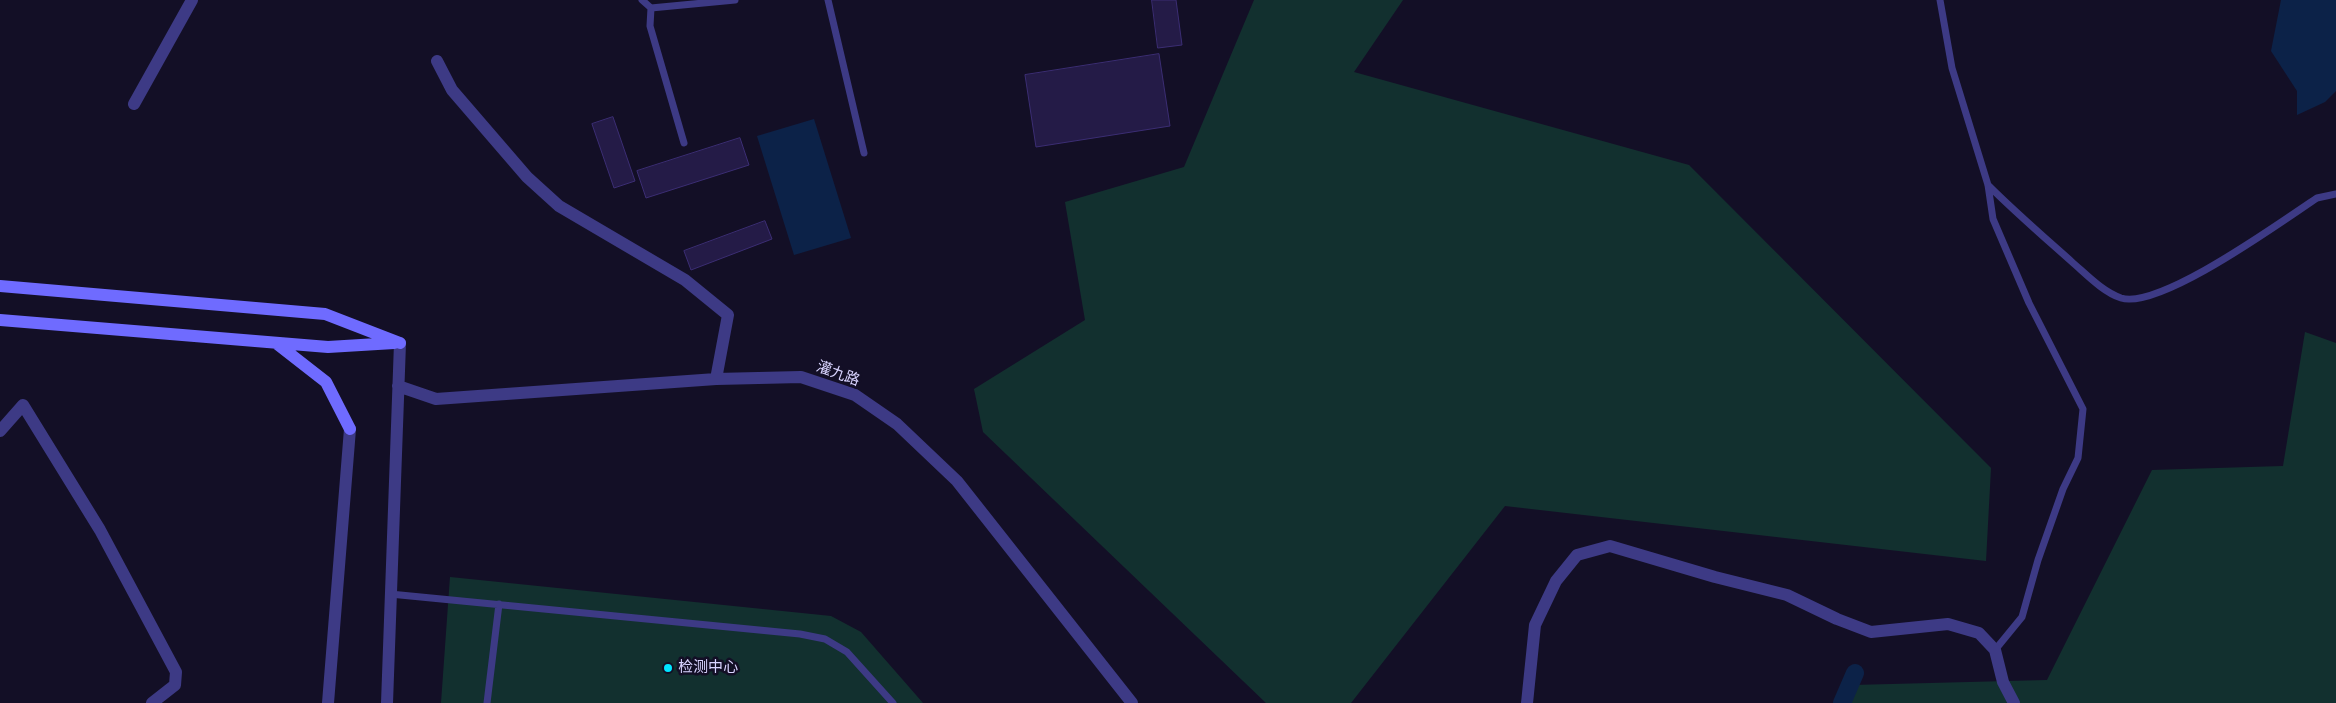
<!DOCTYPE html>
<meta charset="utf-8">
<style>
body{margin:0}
canvas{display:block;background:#130f26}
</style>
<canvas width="2336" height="703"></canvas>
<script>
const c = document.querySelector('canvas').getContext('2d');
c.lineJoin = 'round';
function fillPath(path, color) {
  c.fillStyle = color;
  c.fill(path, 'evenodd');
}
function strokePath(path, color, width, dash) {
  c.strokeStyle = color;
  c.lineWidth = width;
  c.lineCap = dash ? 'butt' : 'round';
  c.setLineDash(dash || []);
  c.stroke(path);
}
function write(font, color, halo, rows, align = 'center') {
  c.font = font + ' "Open Sans","Noto Sans SC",sans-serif';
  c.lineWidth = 5;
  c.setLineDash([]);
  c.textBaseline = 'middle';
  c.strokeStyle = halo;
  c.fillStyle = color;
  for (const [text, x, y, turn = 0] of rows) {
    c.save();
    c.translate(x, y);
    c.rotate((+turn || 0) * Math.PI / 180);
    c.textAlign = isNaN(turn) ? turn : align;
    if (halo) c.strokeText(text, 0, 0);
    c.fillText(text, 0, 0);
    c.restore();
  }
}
const green = new Path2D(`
 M1254,0H1403L1354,72L1689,165L1991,468L1986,561L1505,506L1351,703H1266L983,432L974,389L1085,320L1065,202L1184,167Z
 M2305,332L2336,343V703H1847L1853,685L2047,680L2152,470L2283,466Z
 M450,577L831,616L861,632L923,703H441Z`);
const water = new Path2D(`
 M2281,0H2336V91L2325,102L2297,115V91L2271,51Z
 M814,119L851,238L794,255L757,136Z`);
const canal = new Path2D(`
 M1842,703L1855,673`);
const building = new Path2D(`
 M1152,0H1176L1182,45L1158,48Z
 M1159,54L1170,126L1036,147L1025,75Z
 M613,117L635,181L614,188L592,124Z
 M740,138L749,165L646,198L637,171Z
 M765,221L772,239L691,270L684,251Z`);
const lane = new Path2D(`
 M642,0L651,8L735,0
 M828,0L864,153
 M1940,0L1952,68L1988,185L1993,219L2029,303L2083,409L2078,458L2063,489L2038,560L2022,617L1995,650
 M651,8L650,26L684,143
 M1988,185C2015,212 2044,237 2072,262C2087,275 2103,292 2121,298C2160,310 2282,221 2317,198L2336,194
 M390,594L800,634L825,639L847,652L893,703
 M487,703L499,604`);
const street = new Path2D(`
 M437,61L452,90L527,177L559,206L685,280L728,315L716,379
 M134,104L192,0
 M398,386L436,399L716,379L801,377L855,395L897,424L957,481L1132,703
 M0,431L23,405L100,530L176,672L175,685L152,703
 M328,703L350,429
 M387,703L400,343
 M1527,703L1535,625L1556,581L1577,555L1610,546L1715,577L1787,595L1837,619L1871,632L1948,624L1979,633L1995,650L2003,682L2014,703`);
const secondary = new Path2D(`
 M0,286L325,314L400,343
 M0,320L328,347L394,343
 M276,343L326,382L350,429`);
const markers = [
 [668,668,5,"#00e5ff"]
];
const streetNames = [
 ["灌九路",838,374,20]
];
const poiNames = [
 ["检测中心",678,668]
];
fillPath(green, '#12302f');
fillPath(water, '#0c2248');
strokePath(canal, '#0c2248', 18);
fillPath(building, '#241b47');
strokePath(building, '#3b2d73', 1);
strokePath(lane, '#3d3a85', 7);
strokePath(street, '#3d3a85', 12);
strokePath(secondary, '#6f6bff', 12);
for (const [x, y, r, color] of markers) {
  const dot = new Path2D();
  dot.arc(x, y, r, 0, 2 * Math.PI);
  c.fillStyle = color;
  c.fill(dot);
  strokePath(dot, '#130f26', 2);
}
write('15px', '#d9d4ff', '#130f26', streetNames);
write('15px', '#d9d4ff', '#130f26', poiNames, 'left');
</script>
